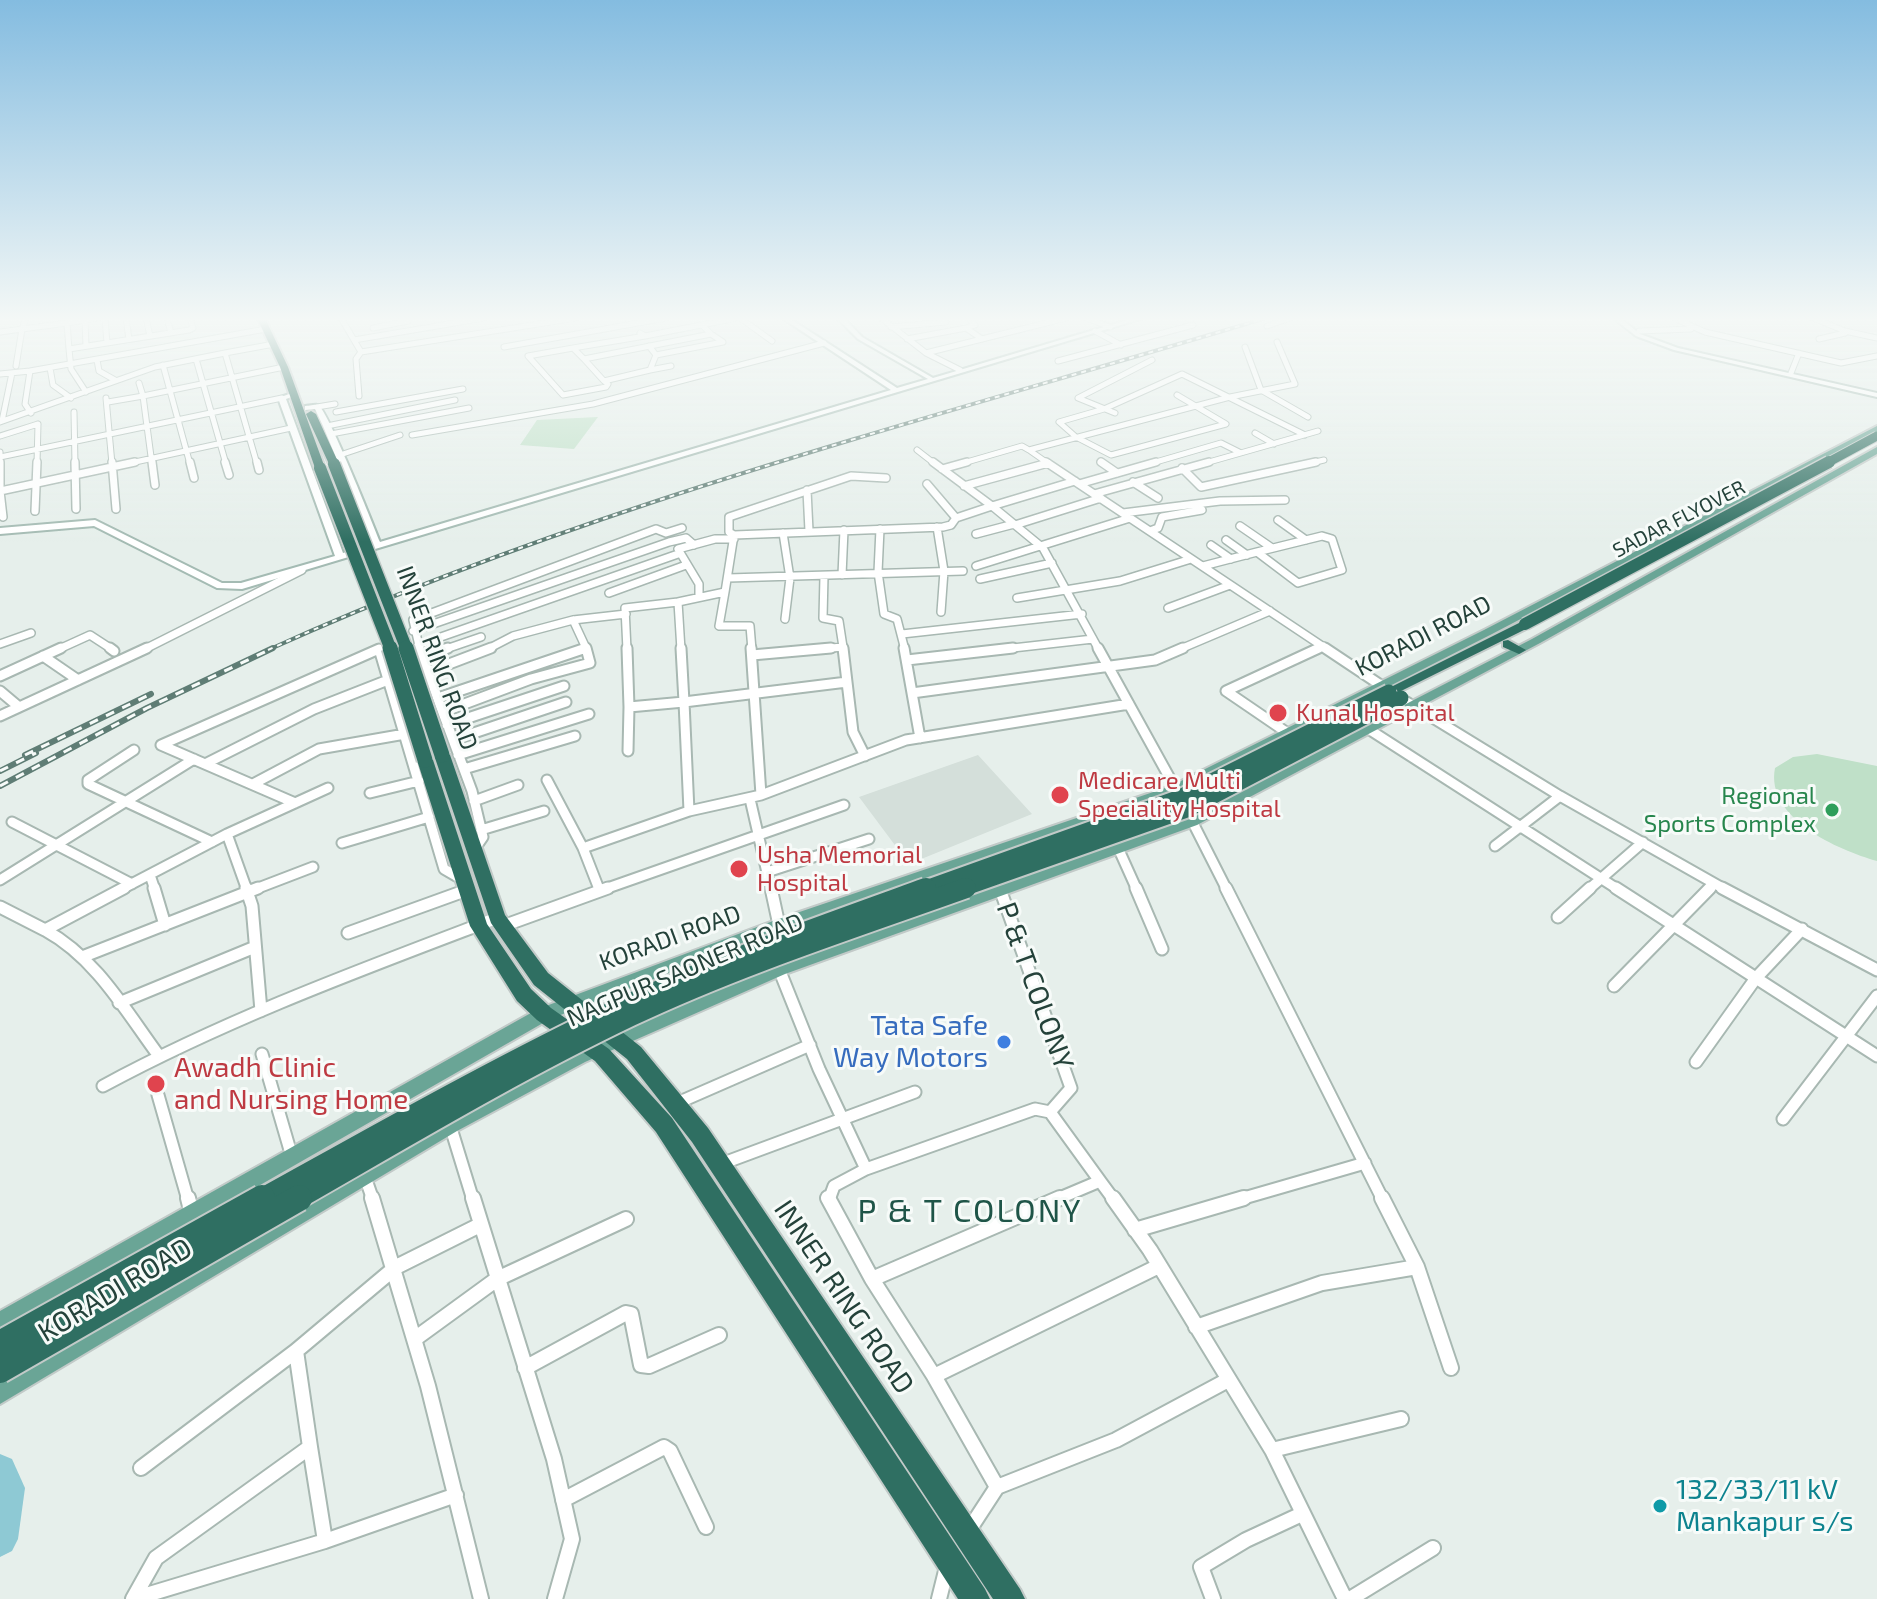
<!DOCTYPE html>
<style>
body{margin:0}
canvas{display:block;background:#e6efeb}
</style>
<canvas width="1877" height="1599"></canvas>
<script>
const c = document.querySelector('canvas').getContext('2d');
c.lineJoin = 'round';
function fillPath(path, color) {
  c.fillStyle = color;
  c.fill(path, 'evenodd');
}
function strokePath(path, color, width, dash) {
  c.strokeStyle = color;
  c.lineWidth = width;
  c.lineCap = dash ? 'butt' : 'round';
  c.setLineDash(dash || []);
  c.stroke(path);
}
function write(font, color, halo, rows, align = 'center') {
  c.font = font + ' "Exo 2",sans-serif';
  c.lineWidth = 6;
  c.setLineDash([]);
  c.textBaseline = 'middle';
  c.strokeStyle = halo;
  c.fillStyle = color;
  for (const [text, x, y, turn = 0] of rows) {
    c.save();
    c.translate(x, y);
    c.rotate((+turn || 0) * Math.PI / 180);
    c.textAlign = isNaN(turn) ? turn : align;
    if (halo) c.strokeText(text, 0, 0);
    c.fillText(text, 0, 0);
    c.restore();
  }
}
const built = new Path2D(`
 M978,755L1032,814L909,864L859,797Z`);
const green = new Path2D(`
 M598,417L574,449L520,445L537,420Z
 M1817,754L1877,766V861C1838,850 1765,818 1775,768L1793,757Z`);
const river = new Path2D(`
 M0,1454L12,1459L25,1488L18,1539L12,1551L0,1557Z`);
const streetFar4 = new Path2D(`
 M98,318L67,323L69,349L189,330L193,328L190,318
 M105,318L107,343
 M126,318L129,339
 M146,318L150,336
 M167,318L171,333
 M341,318L361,352L576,318
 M740,318L772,341
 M881,318L926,353L960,370
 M1086,318L1110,327
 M1674,318L1705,332L1841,363L1877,356
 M1813,318L1845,331L1877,338
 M85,320L86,346
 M1267,326L1290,318
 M891,327L946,322
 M373,328L408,321
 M966,328L975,325L968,318
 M1095,331L1121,345
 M1639,331L1691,329
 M0,332L22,329L26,318
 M640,333L645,336L737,318
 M645,336L573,348L584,359L711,334L702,325
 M907,339L966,328L982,339
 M1819,339L1845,333
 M354,340L484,318
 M504,347L666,318
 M1245,347L1261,390L1308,417
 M573,348L528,356L563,395L606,387L608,384L604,381
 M69,349L71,369L86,392
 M926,353L1066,318
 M656,355L723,342L711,334
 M196,359L226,464
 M584,359L604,381L650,370L656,355L649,346
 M97,360L99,371L115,380
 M1058,361L1193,325
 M163,365L190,464
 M16,366L22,329L67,323
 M50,368L53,385L71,398
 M650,370L671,366
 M1791,373L1799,353
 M0,374L30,371
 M1177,395L1226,424L1111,455L1076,437L1059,422L1104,409L1182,374L1305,435
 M359,396L356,359L361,352
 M106,398L112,464
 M108,402L143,396L139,383
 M317,407L335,404
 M74,412L75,464
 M336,412L463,389
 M31,413L25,404L30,371L266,329
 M1115,413L1078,398L1152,360
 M2,421L12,373
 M0,422L155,367L225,353
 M327,426L455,400
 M1255,433L1274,444
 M331,434L469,408
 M412,435L593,404L824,343
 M0,436L38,424
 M917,450L935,464
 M0,452V464
 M340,455L400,435
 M0,457L282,398
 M37,464L38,424
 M126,464L291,428
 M152,464L143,396L284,367
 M257,464L225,353L274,344
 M960,464L1022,446L1029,450
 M1049,464L1029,450L1230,397L1295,384L1277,342
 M1149,464L1221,443L1239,452
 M1202,464L1318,431
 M1307,464L1324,460`);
const streetFar3 = new Path2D(`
 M0,462V491L135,462
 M75,462L76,509
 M112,462L116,509
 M152,462L155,485
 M190,462L194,478
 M225,462L229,475
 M257,462L259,470
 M1046,462L1328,650
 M1101,462L1117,473
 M1182,468L1201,487L1316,462
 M942,469L967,462
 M1075,481L992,506L1043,548L1099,650
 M1133,482L1158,498
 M927,484L956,518
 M1079,484L1156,462
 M964,486L1048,463
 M807,490L809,531
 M0,491L3,517
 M1094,494L1209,462
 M35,511L37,462
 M1123,513L1220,501L1285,500
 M1278,520L1306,540
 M1015,525L1101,498
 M1240,526L1272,548
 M937,527L944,571L941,612
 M880,529L878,572L884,614L897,619L905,650
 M1150,531L1158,528L1162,517L1202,510
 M783,533L790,578L785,619
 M976,534L1014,524
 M734,535L729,532V517L851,476L886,478
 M1322,536L1332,539L1342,570L1298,583L1257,552Z
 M1226,540L1247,555
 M1211,545L1231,559
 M976,566L1130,518
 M1203,566L1257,552
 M842,575L844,530
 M824,576L823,618L839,621L843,647
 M728,578L963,571
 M980,579L1052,563
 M725,592L719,626H750L752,650
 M609,593L686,565
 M699,597V584L678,549L715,539H734
 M1017,598L1120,581L1191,559
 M1168,608L1230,585
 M573,620L586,648
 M413,631L669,542L686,538L694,545
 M902,634L1082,614
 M0,644L31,633
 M418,645L678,554
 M57,650L90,635L113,650
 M143,650L302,570
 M377,650H379
 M420,650L413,620L656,529L666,533L682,528
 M443,650L481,637
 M486,650L513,636L573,620L626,614
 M580,650H587
 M627,650L625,608L678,602
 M681,650L678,602L725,592L734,535L943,527L951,525L956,518L992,506L933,462
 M808,650L843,647V650
 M995,650L1093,639
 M1178,650L1270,611
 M1314,650L1323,646`);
const streetFar2 = new Path2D(`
 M110,648L114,651
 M419,648L472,791L483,837L474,850
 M627,648L629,707L684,702L689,811
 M681,648L684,702L847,682L853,732L865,756
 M751,648L761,795
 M843,648L847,682
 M904,648L920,738
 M1098,648L1178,793
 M1325,648L1385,688
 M752,655L831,648
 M43,656L78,680
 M422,657L448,648
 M907,660L1013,648
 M428,672L491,648
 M0,676L61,648
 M0,691L19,707
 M912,693L1155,660L1183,648
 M1397,696L1560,796L1726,890
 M438,698L586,648
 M443,712L531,679L590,663L586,648
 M0,716L147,648
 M447,725L564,686
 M1370,730L1619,890
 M1289,734L1226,691L1319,648
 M453,740L566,702
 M134,750L88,780V784L212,842
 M628,751L629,707
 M458,755L589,714
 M205,764L314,709L388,680
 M464,769L575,736
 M547,780L583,848L599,889
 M253,784L319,749L405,734
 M370,793L419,781
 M750,799L771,890
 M474,801L518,785
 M295,803L161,745L379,649L444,869L463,880
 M1190,817L1227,890
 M12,822L132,884
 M481,830L544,811
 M227,834L247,890
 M342,843L429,817
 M1495,846L1560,796
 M583,848L689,811L761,795L906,740L1129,704
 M1119,850L1137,890
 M767,872L869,839
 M150,875L155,890
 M0,880L194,759
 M120,890L227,834L328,788
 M253,890L313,867
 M602,890L844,805
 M1588,890L1643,842
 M1708,890L1714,884`);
const streetFar1 = new Path2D(`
 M154,888L165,925
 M246,888L252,906L261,1011
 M771,888L779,925
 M1136,888L1162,949
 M1226,888L1383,1200
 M1616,888L1877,1056
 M1722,888L1877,970
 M1000,889L1071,1088L1050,1112L1100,1181L1055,1200
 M0,907L45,930L124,888
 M1558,917L1590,888
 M503,926L608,888
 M45,930C96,958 125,1010 159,1056
 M348,933L467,890
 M82,957L258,888
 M779,969L819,1069L866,1169
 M1614,986L1710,888
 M119,1003L255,947
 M262,1054L292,1157
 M1696,1062L1756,978L1802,929
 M103,1086C229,1018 363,969 497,918
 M158,1095L188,1200
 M675,1104L810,1045
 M1783,1119L1877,996
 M450,1125L473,1200
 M721,1164L915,1092
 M365,1177L373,1200
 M1100,1181L1114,1200
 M829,1200L834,1186L866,1169L1035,1109L1050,1112
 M1237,1200L1365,1163`);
const street = new Path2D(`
 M188,1198L192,1214
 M372,1198L428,1386L481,1599
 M473,1198L554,1459L572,1539L555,1599
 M828,1198L872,1279
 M1113,1198L1150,1250L1272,1450L1345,1599
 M1382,1198L1417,1267L1451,1368
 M1135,1230L1244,1198
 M1196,1327L1322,1283L1417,1267
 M416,1338L497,1279L626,1219
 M525,1368L626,1313L631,1314L641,1365L649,1366L719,1335
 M934,1376L1159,1266
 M310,1447L325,1541
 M1272,1450L1401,1419
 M141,1468L296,1351
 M997,1487L1116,1440L1228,1380
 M563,1500L664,1447L670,1451L706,1527
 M969,1530L997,1487L934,1376L872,1279L1060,1198
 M133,1599L156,1558L310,1447L296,1351L396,1267L480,1225
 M133,1599L325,1541L456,1495
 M939,1599L947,1567
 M1213,1599L1201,1567L1246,1540L1302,1514
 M1350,1599L1433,1548`);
const secondary = new Path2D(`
 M782,318H789L897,388L928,379L858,339L837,318H844L862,337L933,378L1134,318H1144L242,589L217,588L94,526L0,534V528L95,520L222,583H241L335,556L278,398L295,392L297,393V395L286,399L343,553L372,544L323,426L315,409L305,410V406C307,406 316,404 318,405C327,408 373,525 380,542L891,390Z
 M1613,318H1620L1640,334L1678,348L1877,393V397L1674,350L1636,336Z`);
const primary = new Path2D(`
 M1877,426V432L1492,634L1181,792L785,929L550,1019L0,1334V1311L538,1009L773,921L1171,786L1484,630Z
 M1877,447V454L1540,643L1197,825L785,974L585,1062L457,1131L0,1404V1380L443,1119L573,1052L773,964L1187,817L1532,639Z`);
const highway = new Path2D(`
 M257,318H265L288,367L325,468L324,470L315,468L280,367Z
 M311,411L316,414L339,464L338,466L329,464L306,414Z
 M1525,620L1530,621V627L1395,694L1390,695L1383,691Z
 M1508,640L1526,650L1519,654L1503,647V641Z
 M442,750L450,755L505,915L548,973L641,1047L708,1128L1020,1589L1025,1599H993L692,1142L627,1059L534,985L491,923L434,755Z
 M425,755L433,760L487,924L531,989L551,1008L609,1049L672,1118L985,1589L990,1599H958L656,1132L595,1061L537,1020L517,1001L470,926L417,760Z`);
const railFar1 = new Path2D(`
 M268,650C587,505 931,419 1266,318`);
const rail = new Path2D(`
 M25,755L151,694
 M0,771L36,753
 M0,786L147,708L273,648`);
const highwayBridgeFar4 = new Path2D(`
 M1825,464L1877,436`);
const highwayBridgeFar3 = new Path2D(`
 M334,464L407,650
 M320,468L391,650
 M1525,624L1829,462`);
const highwayBridgeFar2 = new Path2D(`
 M390,648L425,760
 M406,648L442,755
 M920,890L1180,797L1389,692
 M960,890L1187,810L1401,698`);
const highwayBridgeFar1 = new Path2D(`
 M259,1200C371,1138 482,1075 597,1019C703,967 815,928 926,888
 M296,1200C406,1137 516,1071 631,1016C739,965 854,928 966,888`);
const highwayBridge = new Path2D(`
 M0,1344L262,1198
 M0,1370L299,1198`);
const markers = [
 [1278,713,10,"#e0444e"],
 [1060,795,10,"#e0444e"],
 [1832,810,8,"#2e9e5b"],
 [739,869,10,"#e0444e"],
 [1004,1042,8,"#3f7fe0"],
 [156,1084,10,"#e0444e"],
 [1660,1506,8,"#0f9aa8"]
];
const farStreetnames = [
 ["SADAR FLYOVER",1679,519,-27]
];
const streetNames = [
 ["KORADI ROAD",1423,636,-27],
 ["INNER RING ROAD",437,658,70],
 ["KORADI ROAD",670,938,-20],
 ["NAGPUR SAONER ROAD",685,970,-23]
];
const healthNames = [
 ["Kunal Hospital",1296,713],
 ["Medicare Multi",1078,781],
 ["Speciality Hospital",1078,809],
 ["Usha Memorial",757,855],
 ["Hospital",757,883]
];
const leisureNames = [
 ["Regional",1816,796],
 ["Sports Complex",1816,824]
];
const nearStreetnames = [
 ["P & T COLONY",1035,986,70],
 ["KORADI ROAD",115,1290,-31],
 ["INNER RING ROAD",844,1297,56]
];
const nearShopnames = [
 ["Tata Safe",988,1026],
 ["Way Motors",988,1058]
];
const nearHealthnames = [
 ["Awadh Clinic",174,1068],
 ["and Nursing Home",174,1100]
];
const nearCulturenames = [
 ["132/33/11 kV",1676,1490],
 ["Mankapur s/s",1676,1522]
];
const nearNeighbourhoodnames = [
 ["P & T COLONY",970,1211]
];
fillPath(built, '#d4dfda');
fillPath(green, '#bfe0c8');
fillPath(river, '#8ec9d4');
strokePath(streetFar4, '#a8b8b2', 7);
strokePath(streetFar3, '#a8b8b2', 10);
strokePath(streetFar2, '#a8b8b2', 13);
strokePath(streetFar1, '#a8b8b2', 15);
strokePath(street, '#a8b8b2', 18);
strokePath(secondary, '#a4bbb3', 4);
strokePath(primary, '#c2cac8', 4);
strokePath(highway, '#c2cac8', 4);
strokePath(streetFar4, '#fff', 5);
strokePath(streetFar3, '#fff', 7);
strokePath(streetFar2, '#fff', 9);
strokePath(streetFar1, '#fff', 11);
strokePath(street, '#fff', 14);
fillPath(secondary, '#fff');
fillPath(primary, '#6aa596');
fillPath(highway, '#2f6f62');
strokePath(railFar1, '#5f7d75', 4);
strokePath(rail, '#5f7d75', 6);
strokePath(railFar1, '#f7fbf9', 2, [5]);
strokePath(rail, '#f7fbf9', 3, [9]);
strokePath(highwayBridgeFar4, '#c2cac8', 11, []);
strokePath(highwayBridgeFar3, '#c2cac8', 15, []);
strokePath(highwayBridgeFar2, '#c2cac8', 19, []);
strokePath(highwayBridgeFar1, '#c2cac8', 24, []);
strokePath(highwayBridge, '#c2cac8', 30, []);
strokePath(highwayBridgeFar4, '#2f6f62', 9);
strokePath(highwayBridgeFar3, '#2f6f62', 12);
strokePath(highwayBridgeFar2, '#2f6f62', 15);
strokePath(highwayBridgeFar1, '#2f6f62', 20);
strokePath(highwayBridge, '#2f6f62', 26);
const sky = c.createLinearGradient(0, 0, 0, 542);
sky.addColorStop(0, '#84bce0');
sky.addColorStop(0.59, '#f4f8f6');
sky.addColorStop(1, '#f4f8f600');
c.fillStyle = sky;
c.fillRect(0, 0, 1877, 542);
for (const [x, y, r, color] of markers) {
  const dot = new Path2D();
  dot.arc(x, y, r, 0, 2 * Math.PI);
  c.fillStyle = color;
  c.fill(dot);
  strokePath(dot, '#f7fbf9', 3);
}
write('20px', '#24423a', '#f7fbf9', farStreetnames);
write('24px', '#24423a', '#f7fbf9', streetNames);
write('24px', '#be3a42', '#f7fbf9', healthNames, 'left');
write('24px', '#27864d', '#f7fbf9', leisureNames, 'right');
write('28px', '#24423a', '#f7fbf9', nearStreetnames);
write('28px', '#366cbe', '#f7fbf9', nearShopnames, 'right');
write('28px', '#be3a42', '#f7fbf9', nearHealthnames, 'left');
write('28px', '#0d838f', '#f7fbf9', nearCulturenames, 'left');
c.letterSpacing = '2px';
write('32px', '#1f5548', '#f7fbf9', nearNeighbourhoodnames);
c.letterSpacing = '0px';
</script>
